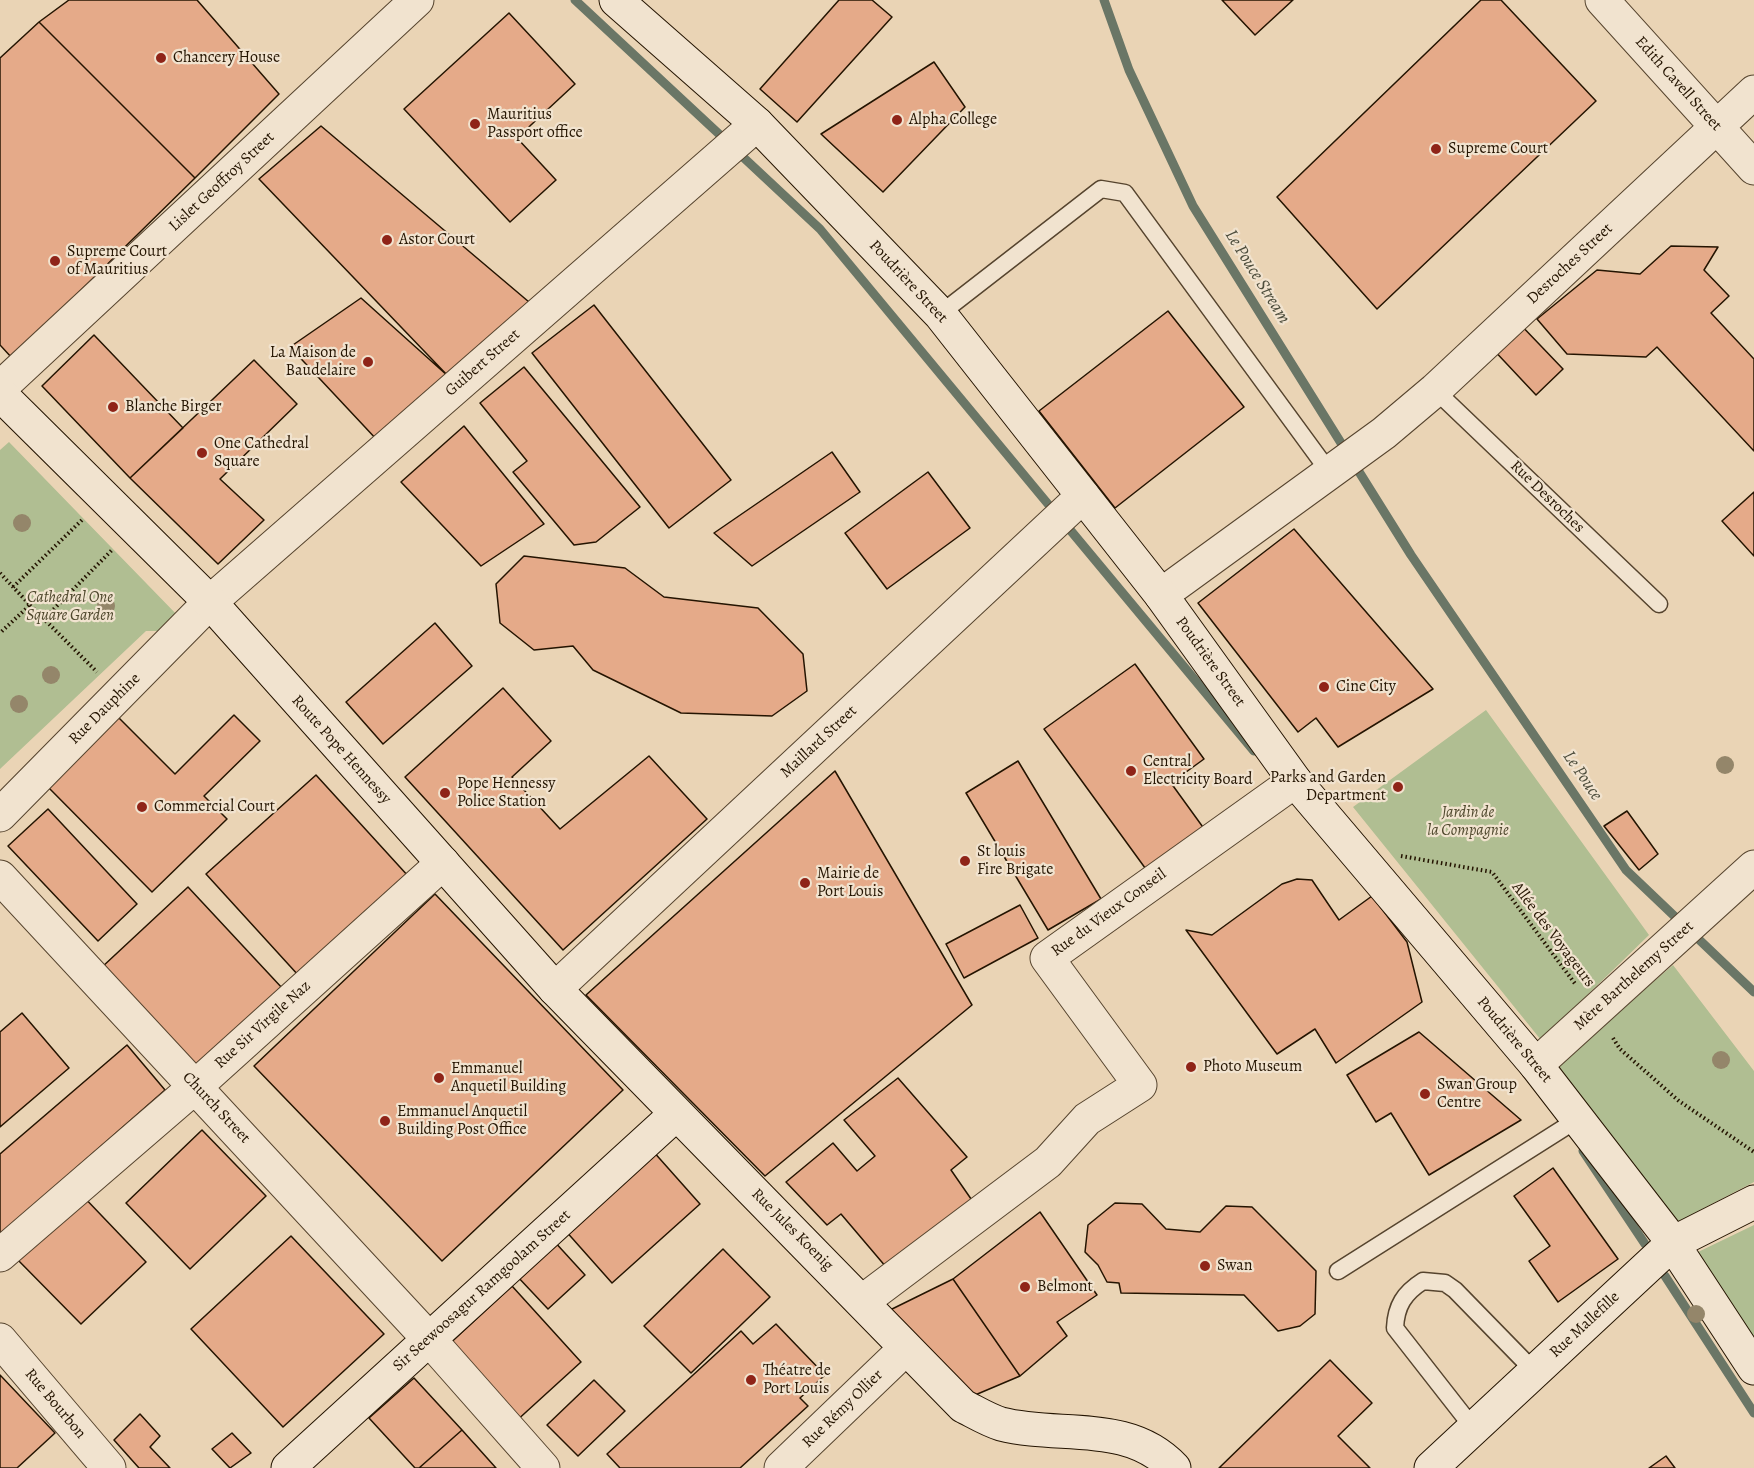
<!DOCTYPE html>
<meta charset="utf-8">
<style>
body{margin:0}
canvas{display:block;background:#ead4b5}
</style>
<canvas width="1754" height="1468"></canvas>
<script>
const c = document.querySelector('canvas').getContext('2d');
c.lineJoin = 'round';
function fillPath(path, color) {
  c.fillStyle = color;
  c.fill(path, 'evenodd');
}
function strokePath(path, color, width, dash) {
  c.strokeStyle = color;
  c.lineWidth = width;
  c.lineCap = dash ? 'butt' : 'round';
  c.setLineDash(dash || []);
  c.stroke(path);
}
function write(font, color, halo, rows, align = 'center') {
  c.font = font + ' Alegreya,serif';
  c.lineWidth = 4.5;
  c.setLineDash([]);
  c.textBaseline = 'middle';
  c.strokeStyle = halo;
  c.fillStyle = color;
  for (const [text, x, y, turn = 0] of rows) {
    c.save();
    c.translate(x, y);
    c.rotate((+turn || 0) * Math.PI / 180);
    c.textAlign = isNaN(turn) ? turn : align;
    if (halo) c.strokeText(text, 0, 0);
    c.fillText(text, 0, 0);
    c.restore();
  }
}
const green = new Path2D(`
 M9,442L181,619L167,631H146L0,769V450Z
 M1486,710L1649,935L1541,1040L1353,807Z
 M1673,965L1754,1071V1182L1677,1222L1557,1064Z
 M1754,1225V1339L1696,1253Z`);
const stream = new Path2D(`
 M575,0L719,134
 M1104,0L1129,70L1193,206L1411,555L1626,870L1754,992
 M744,158L820,229L1048,504
 M1071,531L1254,751
 M1583,1151L1645,1244
 M1665,1276L1754,1413`);
const building = new Path2D(`
 M69,0H197L279,94L195,178L39,22Z
 M839,0H872L892,17L797,122L760,89Z
 M1222,0H1293L1255,35Z
 M1481,0H1501L1596,101L1377,309L1277,197Z
 M509,13L575,84L517,138L556,180L510,222L404,109Z
 M39,22L195,178L12,358L0,345V58Z
 M934,62L965,107L883,192L821,134Z
 M321,126L529,302L449,377L259,179Z
 M1671,246L1718,247L1704,270L1729,296L1711,313L1754,359V451L1657,347L1646,357L1567,354L1537,319L1597,270L1640,274Z
 M361,298L449,377L378,441L290,347Z
 M594,305L731,480L669,528L532,353Z
 M1168,311L1244,407L1115,508L1039,411Z
 M1517,321L1563,369L1536,395L1490,346Z
 M94,335L183,428L130,478L42,386Z
 M254,360L297,404L220,479L264,520L218,564L130,478Z
 M524,367L640,507L596,542L574,545L513,472L527,461L480,403Z
 M464,426L544,524L481,566L401,482Z
 M832,452L860,492L752,566L714,533Z
 M928,472L970,528L887,589L845,533Z
 M1754,492V556L1722,521Z
 M1294,529L1433,689L1338,747L1316,718L1298,732L1198,603Z
 M524,556L625,568L664,597L758,608L803,654L807,691L772,716L681,713L593,670L573,646L534,650L500,623L496,584Z
 M435,623L472,666L383,744L346,702Z
 M1135,664L1204,759L1171,783L1205,830L1148,872L1044,729Z
 M503,688L551,741L512,777L560,829L649,756L707,819L563,950L405,777Z
 M234,715L260,741L204,796L227,819L152,892L47,786L118,717L175,774Z
 M1018,761L1101,899L1048,930L966,793Z
 M835,771L972,1005L765,1176L586,995Z
 M316,775L409,877L299,976L206,874Z
 M48,809L137,904L98,941L8,846Z
 M1627,811L1658,854L1639,870L1604,826Z
 M1297,879L1312,880L1339,920L1372,896L1407,942L1422,1002L1336,1063L1315,1029L1277,1054L1186,930L1212,935L1282,884Z
 M188,887L283,989L195,1069L101,968Z
 M435,894L623,1090L442,1261L254,1066Z
 M1020,905L1038,938L964,978L946,944Z
 M22,1013L69,1068L0,1127V1032Z
 M1419,1032L1521,1120L1429,1175L1391,1113L1376,1122L1347,1075Z
 M127,1045L165,1090L0,1235V1154Z
 M898,1078L967,1157L951,1170L978,1209L892,1274L841,1214L827,1225L786,1182L833,1143L857,1171L875,1156L844,1120Z
 M202,1130L266,1196L190,1269L126,1203Z
 M652,1150L700,1204L612,1283L564,1229Z
 M1553,1168L1618,1259L1558,1302L1529,1261L1550,1246L1514,1196Z
 M80,1193L146,1262L81,1324L14,1256Z
 M1115,1203L1142,1204L1166,1229L1200,1232L1226,1206L1252,1207L1316,1271L1315,1314L1300,1326L1278,1331L1244,1295L1121,1293L1119,1283L1107,1282L1098,1265L1085,1252L1088,1225Z
 M1040,1212L1097,1295L1057,1322L1067,1336L1020,1376L953,1279Z
 M291,1236L384,1334L283,1427L191,1329Z
 M553,1240L585,1275L548,1309L516,1275Z
 M723,1249L770,1297L691,1373L644,1326Z
 M953,1279L1020,1376L968,1398L888,1311Z
 M512,1286L581,1362L514,1423L445,1348Z
 M776,1324L825,1375L800,1398L808,1406L740,1468H620L607,1454L741,1331L753,1344Z
 M1330,1360L1372,1403L1338,1436L1370,1468H1219Z
 M0,1375L55,1433L17,1468H0Z
 M414,1378L462,1430L419,1468H415L369,1418Z
 M594,1380L625,1411L578,1456L547,1425Z
 M140,1414L160,1436L150,1447L170,1468H139L114,1440Z
 M462,1430L496,1468H419Z
 M232,1433L251,1453L230,1468L212,1449Z
 M1666,1456L1675,1468H1649Z`);
const path = new Path2D(`
 M0,573L30,605L0,633
 M13,587L82,520
 M30,605L97,672
 M44,619L112,550
 M1401,856L1492,872L1576,985
 M1613,1038L1620,1049L1679,1101L1754,1152`);
const lane = new Path2D(`
 M940,314L1101,189L1125,193L1330,473
 M1435,390L1659,604
 M1338,1271L1578,1119
 M1474,1429L1395,1328C1396,1306 1404,1293 1423,1281L1445,1283L1455,1290L1535,1372`);
const street = new Path2D(`
 M1602,0L1754,168
 M0,388L417,0
 M1161,595L1384,433L1435,390L1754,92
 M0,815L210,602L757,124
 M0,877L429,1339L543,1468
 M555,989L1083,496
 M1536,1065L1754,867
 M0,1255L196,1086L443,863
 M863,1301L1048,1162L1087,1119L1140,1085L1047,958L1295,781
 M0,1340L109,1468
 M781,1468L905,1349`);
const secondary = new Path2D(`
 M616,0L757,124L940,314L1161,595L1295,781L1536,1065L1665,1232L1754,1368
 M0,394L210,602L555,989L963,1406C975,1412 988,1420 1001,1424C1059,1439 1128,1419 1174,1468
 M288,1468L676,1114
 M1431,1468L1673,1243L1754,1202`);
const trees = [
 [22,523],
 [106,606],
 [51,675],
 [19,704],
 [1725,765],
 [1721,1060],
 [1696,1314]
];
const markers = [
 [161,58,6,"#8f2418"],
 [897,120,6,"#8f2418"],
 [475,124,6,"#8f2418"],
 [1436,149,6,"#8f2418"],
 [387,240,6,"#8f2418"],
 [55,261,6,"#8f2418"],
 [368,362,6,"#8f2418"],
 [113,407,6,"#8f2418"],
 [202,453,6,"#8f2418"],
 [1324,687,6,"#8f2418"],
 [1131,771,6,"#8f2418"],
 [1398,787,6,"#8f2418"],
 [445,793,6,"#8f2418"],
 [142,807,6,"#8f2418"],
 [965,861,6,"#8f2418"],
 [805,883,6,"#8f2418"],
 [1191,1067,6,"#8f2418"],
 [439,1078,6,"#8f2418"],
 [1425,1094,6,"#8f2418"],
 [385,1121,6,"#8f2418"],
 [1205,1266,6,"#8f2418"],
 [1025,1287,6,"#8f2418"],
 [751,1380,6,"#8f2418"]
];
const poiNames = [
 ["Chancery House",173,58],
 ["Mauritius",487,115],
 ["Passport office",487,133],
 ["Alpha College",909,120],
 ["Supreme Court",1448,149],
 ["Astor Court",399,240],
 ["Supreme Court",67,252],
 ["of Mauritius",67,270],
 ["La Maison de",356,353,"right"],
 ["Baudelaire",356,371,"right"],
 ["Blanche Birger",125,407],
 ["One Cathedral",214,444],
 ["Square",214,462],
 ["Cine City",1336,687],
 ["Central",1143,762],
 ["Electricity Board",1143,780],
 ["Parks and Garden",1386,778,"right"],
 ["Department",1386,796,"right"],
 ["Pope Hennessy",457,784],
 ["Police Station",457,802],
 ["Commercial Court",154,807],
 ["St louis",977,852],
 ["Fire Brigate",977,870],
 ["Mairie de",817,874],
 ["Port Louis",817,892],
 ["Photo Museum",1203,1067],
 ["Emmanuel",451,1069],
 ["Anquetil Building",451,1087],
 ["Swan Group",1437,1085],
 ["Centre",1437,1103],
 ["Emmanuel Anquetil",397,1112],
 ["Building Post Office",397,1130],
 ["Swan",1217,1266],
 ["Belmont",1037,1287],
 ["Théatre de",763,1371],
 ["Port Louis",763,1389]
];
const streetNames = [
 ["Edith Cavell Street",1678,84,48],
 ["Lislet Geoffroy Street",222,182,-43],
 ["Desroches Street",1570,264,-43],
 ["Poudrière Street",908,282,47],
 ["Guibert Street",483,363,-41],
 ["Rue Desroches",1547,497,44],
 ["Poudrière Street",1210,662,54],
 ["Rue Dauphine",105,709,-45],
 ["Maillard Street",819,742,-43],
 ["Route Pope Hennessy",341,750,48],
 ["Rue du Vieux Conseil",1109,913,-36],
 ["Allée des Voyageurs",1553,935,53],
 ["Mère Barthelemy Street",1634,976,-42],
 ["Rue Sir Virgile Naz",263,1025,-42],
 ["Poudrière Street",1514,1040,50],
 ["Church Street",216,1108,47],
 ["Rue Jules Koenig",792,1230,45],
 ["Sir Seewoosagur Ramgoolam Street",482,1291,-42],
 ["Rue Mallefille",1585,1325,-43],
 ["Rue Bourbon",55,1404,50],
 ["Rue Rémy Ollier",843,1409,-44]
];
const parkNames = [
 ["Cathedral One",70,598],
 ["Square Garden",70,616],
 ["Jardin de",1468,813],
 ["la Compagnie",1468,831]
];
const waterNames = [
 ["Le Pouce Stream",1257,277,58],
 ["Le Pouce",1582,776,56]
];
fillPath(green, '#b0be92');
strokePath(stream, '#6a7666', 9);
fillPath(building, '#e5aa89');
strokePath(building, '#241401', 1.5);
strokePath(lane, '#56442e', 19);
strokePath(street, '#56442e', 35);
strokePath(secondary, '#241401', 35);
strokePath(path, '#241401', 4, [1.5, 3]);
strokePath(lane, '#f1e3cf', 16);
strokePath(street, '#f1e3cf', 33);
strokePath(secondary, '#f1e3cf', 33);
c.fillStyle = '#94866a';
for (const [x, y] of trees) {
  c.beginPath();
  c.arc(x, y, 9, 0, 2 * Math.PI);
  c.fill();
}
for (const [x, y, r, color] of markers) {
  const dot = new Path2D();
  dot.arc(x, y, r, 0, 2 * Math.PI);
  c.fillStyle = color;
  c.fill(dot);
  strokePath(dot, '#f1e3cf', 2);
}
write('16px', '#241401', '#f1e3cf', poiNames, 'left');
write('16px', '#241401', '#f1e3cf', streetNames);
write('italic 16px', '#4e472c', '#f1e3cf', parkNames);
write('italic 18px', '#4d4d3c', '#f1e3cf', waterNames);
</script>
